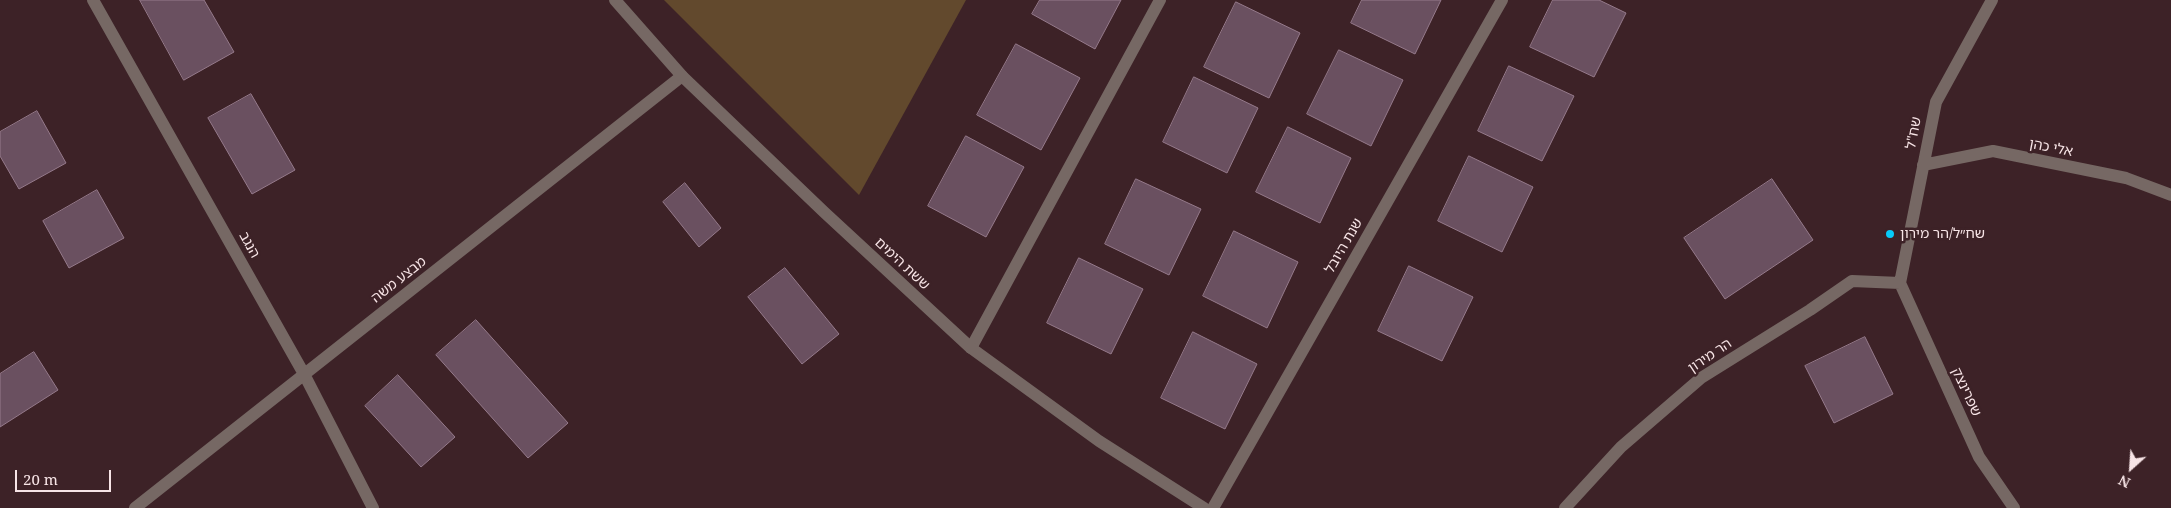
<!DOCTYPE html>
<meta charset="utf-8">
<style>
body{margin:0}
#map{position:relative;width:2171px;height:508px;overflow:hidden;background:#3d2227;font-family:"Noto Serif",serif}
canvas{display:block}
.north{position:absolute;left:2106px;top:443px;width:50px;height:50px;-webkit-text-stroke:4px #3d2227;paint-order:stroke;rotate:206deg;font-size:14px;font-weight:700;line-height:20px;text-align:center;color:#f7e4e6}
.north::after{content:'';display:block;margin:auto;width:18px;height:22px;background:#f7e4e6;clip-path:polygon(50% 0,100% 100%,50% 72%,0 100%)}
.scale{position:absolute;left:15px;top:470px;width:96px;height:22px;box-sizing:border-box;border:2px solid #f7e4e6;border-top:0;padding-left:6px;font-size:15px;line-height:18px;white-space:nowrap;color:#f7e4e6;-webkit-text-stroke:4px #3d2227;paint-order:stroke}
</style>
<div id="map">
<canvas width="2171" height="508"></canvas>
<div class="north">N</div>
<div class="scale">20 m</div>
</div>
<script>
const c = document.querySelector('canvas').getContext('2d');
c.lineJoin = 'round';
function fillPath(path, color) {
  c.fillStyle = color;
  c.fill(path, 'evenodd');
}
function strokePath(path, color, width, dash) {
  c.strokeStyle = color;
  c.lineWidth = width;
  c.lineCap = dash ? 'butt' : 'round';
  c.setLineDash(dash || []);
  c.stroke(path);
}
function write(font, color, halo, rows, align = 'center') {
  c.font = font + ' "Noto Serif","Noto Sans Hebrew",serif';
  c.lineWidth = 5;
  c.setLineDash([]);
  c.textBaseline = 'middle';
  c.strokeStyle = halo;
  c.fillStyle = color;
  for (const [text, x, y, turn = 0] of rows) {
    c.save();
    c.translate(x, y);
    c.rotate((+turn || 0) * Math.PI / 180);
    c.textAlign = isNaN(turn) ? turn : align;
    if (halo) c.strokeText(text, 0, 0);
    c.fillText(text, 0, 0);
    c.restore();
  }
}
const green = new Path2D(`
 M664,0H966L859,195Z`);
const building = new Path2D(`
 M140,0H204L234,52L184,80Z
 M1040,0H1121L1095,49L1032,14Z
 M1362,0H1441L1415,54L1351,23Z
 M1553,0H1599L1626,13L1594,77L1530,47Z
 M1236,2L1300,33L1269,98L1204,67Z
 M1016,44L1080,78L1041,150L977,115Z
 M1339,50L1403,80L1371,146L1307,114Z
 M1509,66L1574,96L1542,161L1478,131Z
 M1194,77L1258,108L1227,173L1163,142Z
 M251,94L295,170L252,194L208,118Z
 M37,111L66,163L19,189L0,156V132Z
 M1288,127L1351,158L1320,223L1256,192Z
 M966,136L1024,167L986,237L928,206Z
 M1469,156L1533,187L1502,252L1438,221Z
 M1136,179L1201,209L1169,275L1105,244Z
 M1772,179L1813,240L1725,299L1684,238Z
 M685,183L721,228L699,247L663,202Z
 M97,190L124,238L69,268L43,221Z
 M1234,231L1298,262L1267,328L1203,296Z
 M1079,258L1143,289L1111,354L1047,323Z
 M1409,266L1473,297L1442,361L1378,331Z
 M785,268L839,334L802,364L748,297Z
 M476,320L568,423L528,458L436,355Z
 M1193,332L1257,364L1225,429L1161,398Z
 M1865,337L1893,394L1834,423L1805,366Z
 M34,352L58,390L0,427V374Z
 M398,375L455,437L421,467L365,406Z`);
const minor = new Path2D(`
 M93,0L304,374L373,508
 M1923,165L1993,151L2126,178L2171,195
 M1900,283L1936,102L1992,0
 M1900,283L1979,457L2014,508
 M971,348L1160,0
 M135,508L682,76
 M1213,508L1502,0
 M1565,508L1621,447L1701,378L1810,310L1852,281L1900,283`);
const tertiary = new Path2D(`
 M615,0L682,76L824,212L971,348L1099,441L1204,508`);
const markers = [
 [1890,234,5,"#07cbf9"]
];
const streetNames = [
 ["שח\"ל",1914,133,-79],
 ["אלי כהן",2051,148,11],
 ["הנגב",249,245,61],
 ["שנת היובל",1344,246,-60],
 ["ששת הימים",902,264,43],
 ["מבצע משה",399,280,-38],
 ["הר מירון",1710,356,-34],
 ["שפרינצק",1966,392,65]
];
const poiNames = [
 ["שח״ל/הר מירון",1900,234]
];
fillPath(green, '#62492d');
fillPath(building, '#6a5060');
strokePath(building, '#957a8b', 1);
strokePath(minor, '#766864', 12);
strokePath(tertiary, '#766864', 12);
for (const [x, y, r, color] of markers) {
  const dot = new Path2D();
  dot.arc(x, y, r, 0, 2 * Math.PI);
  c.fillStyle = color;
  c.fill(dot);
  strokePath(dot, '#3d2227', 2);
}
write('14px', '#f7e4e6', '#3d2227', streetNames);
write('14px', '#f7e4e6', '#3d2227', poiNames, 'left');
</script>
